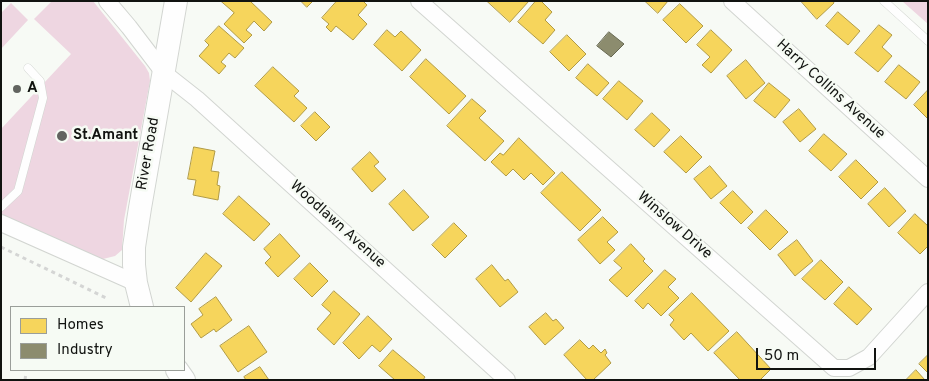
<!DOCTYPE html>
<style>
body{margin:0}
#map{position:relative;width:929px;height:381px;overflow:hidden;background:#f7faf5;font-family:Overpass,sans-serif}
canvas{display:block}
.frame{position:absolute;inset:0;border:2px solid #111310;pointer-events:none}
.legend{position:absolute;left:10px;top:306px;width:175px;height:65px;box-sizing:border-box;background:#f6fbf4;border:1px solid #9a9e99;margin:0;padding:6px 9px;list-style:none;font-size:15px;color:#111310}
.legend li{display:flex;align-items:center;gap:10px;height:25px}
.legend b{width:25px;border:1px solid #9a9e99}
.scale{position:absolute;left:756px;top:348px;width:120px;height:22px;box-sizing:border-box;border:2px solid #111310;border-top:0;padding-left:6px;font-size:15px;line-height:18px;white-space:nowrap;color:#111310;-webkit-text-stroke:4px #f6fbf4;paint-order:stroke}
</style>
<div id="map">
<canvas width="929" height="381"></canvas>
<div class="frame"></div>
<ul class="legend">
<li><b style="height:14px;background:#f6d55c"></b>Homes</li>
<li><b style="height:14px;background:#8c8c6e"></b>Industry</li>
</ul>
<div class="scale">50 m</div>
</div>
<script>
const c = document.querySelector('canvas').getContext('2d');
c.lineJoin = 'round';
function fillPath(path, color) {
  c.fillStyle = color;
  c.fill(path, 'evenodd');
}
function strokePath(path, color, width, dash) {
  c.strokeStyle = color;
  c.lineWidth = width;
  c.lineCap = dash ? 'butt' : 'round';
  c.setLineDash(dash || []);
  c.stroke(path);
}
function write(font, color, halo, rows, align = 'center') {
  c.font = font + ' Overpass,sans-serif';
  c.lineWidth = 5;
  c.setLineDash([]);
  c.textBaseline = 'middle';
  c.strokeStyle = halo;
  c.fillStyle = color;
  for (const [text, x, y, turn = 0] of rows) {
    c.save();
    c.translate(x, y);
    c.rotate((+turn || 0) * Math.PI / 180);
    c.textAlign = isNaN(turn) ? turn : align;
    if (halo) c.strokeText(text, 0, 0);
    c.fillText(text, 0, 0);
    c.restore();
  }
}
const green = new Path2D(`
 M52,1H93L145,66L149,73L150,81L124,220L122,250L115,256L99,260L1,214V129L71,54L34,19Z
 M902,1H928V24Z
 M11,3L28,20L1,49V13Z`);
const homes = new Path2D(`
 M221,1H250L272,22L264,31L254,21L246,30L252,35L244,43L224,24L234,13Z
 M301,1H313L307,7Z
 M337,1H363L367,5L358,15L367,24L353,40L336,26L331,32L326,27L329,24L322,18Z
 M487,1H529L510,22Z
 M536,1H541L552,12L545,20L555,30L543,44L518,22Z
 M645,1H668L658,13Z
 M801,1H833L834,3L817,19Z
 M680,4L703,26L686,43L663,20Z
 M838,12L860,31L848,45L826,26Z
 M879,25L892,35L882,47L892,56L878,72L855,53Z
 M219,26L244,48L235,58L229,53L221,62L226,66L219,74L199,56L209,45L205,41Z
 M387,30L395,37L401,31L421,50L402,71L374,45Z
 M711,30L732,50L711,73L702,65L710,57L697,45Z
 M567,35L586,54L569,71L550,52Z
 M426,59L466,96L449,114L410,77Z
 M746,60L765,83L746,99L727,76Z
 M588,64L609,83L597,96L576,78Z
 M899,65L920,82L906,99L885,82Z
 M273,67L299,91L294,96L307,108L294,122L255,86Z
 M619,81L643,101L627,120L603,99Z
 M769,83L790,100L775,118L754,101Z
 M928,90V119L914,105Z
 M472,99L486,111L479,118L504,141L485,161L447,126Z
 M799,109L816,129L800,142L783,122Z
 M315,112L330,127L316,141L301,126Z
 M652,113L670,130L654,147L635,130Z
 M824,134L847,154L831,171L809,151Z
 M681,136L702,157L686,173L664,152Z
 M519,138L555,173L543,185L531,173L524,180L513,169L506,176L491,162L500,153L503,155Z
 M194,147L215,151L211,171L219,172L217,185L220,186L218,200L193,195L196,180L188,179Z
 M370,152L379,162L374,166L386,179L372,192L352,169Z
 M856,160L878,182L861,199L839,177Z
 M710,166L727,186L711,199L694,179Z
 M562,172L601,210L580,231L541,193Z
 M885,188L906,211L889,227L868,204Z
 M404,190L429,217L413,231L389,204Z
 M733,191L753,212L741,224L720,203Z
 M239,196L270,224L254,241L223,214Z
 M766,210L788,232L770,250L748,228Z
 M915,214L928,226V246L920,254L898,233Z
 M603,217L618,232L607,242L615,250L600,264L578,240Z
 M454,223L467,236L445,258L432,245Z
 M280,234L300,256L278,277L265,263L271,257L264,249Z
 M797,240L813,261L795,276L778,255Z
 M631,244L645,259L643,261L653,271L627,297L609,280L622,268L614,261Z
 M206,253L222,266L191,302L176,288Z
 M821,260L843,282L825,300L802,279Z
 M310,263L328,281L312,297L294,279Z
 M492,265L505,281L508,279L518,292L500,307L476,279Z
 M665,270L676,279L668,287L679,298L661,316L648,303L643,309L635,301Z
 M849,287L872,309L857,325L834,304Z
 M334,291L360,314L334,345L317,329L331,313L322,305Z
 M692,293L729,331L708,351L691,333L684,340L670,325L674,320L669,315Z
 M216,297L232,320L216,332L214,329L201,338L191,324L203,315L199,309Z
 M546,313L553,321L556,319L564,328L545,345L529,327Z
 M368,316L392,339L380,352L372,345L359,359L343,343Z
 M249,326L267,352L238,372L220,346Z
 M737,332L771,369L760,380H740L714,353Z
 M580,340L589,349L593,345L601,353L605,349L607,353L605,355L611,363L593,380H587L564,355Z
 M393,350L425,377L423,380H395L379,366Z
 M928,355V373L919,364Z
 M260,367L269,380H246L244,377Z
 M916,370L925,380H906Z`);
const industry = new Path2D(`
 M609,32L624,44L611,57L597,46Z`);
const path = new Path2D(`
 M1,247L106,298
 M25,380L26,373`);
const lane = new Path2D(`
 M884,1L928,41
 M1,207L18,191L43,98L40,81L28,68`);
const street = new Path2D(`
 M107,1L129,27L164,73L197,99L507,380
 M419,1L834,368H849L869,357L928,292
 M732,1L928,179
 M1,223L136,283`);
const secondary = new Path2D(`
 M142,307L136,283L134,265V247L140,208L176,1
 M177,370L184,380`);
const markers = [
 [17,89,5,"#626460"],
 [62,136,6,"#626460"]
];
const poiNames = [
 ["A",27,89],
 ["St.Amant",73,136]
];
const streetNames = [
 ["Harry Collins Avenue",830,90,42],
 ["River Road",149,154,-80],
 ["Woodlawn Avenue",337,225,42],
 ["Winslow Drive",674,226,41]
];
fillPath(green, '#eed6e1');
fillPath(homes, '#f6d55c');
strokePath(homes, '#b19b45', 1);
fillPath(industry, '#8c8c6e');
strokePath(industry, '#676852', 1);
strokePath(lane, '#d2d5d1', 9);
strokePath(street, '#d2d5d1', 18);
strokePath(secondary, '#d2d5d1', 24);
strokePath(path, '#d4d5d4', 3, [4, 4]);
strokePath(lane, '#fefefe', 8);
strokePath(street, '#fefefe', 16);
strokePath(secondary, '#fefefe', 22);
for (const [x, y, r, color] of markers) {
  const dot = new Path2D();
  dot.arc(x, y, r, 0, 2 * Math.PI);
  c.fillStyle = color;
  c.fill(dot);
  strokePath(dot, '#f6fbf4', 2);
}
write('bold 15px', '#111310', '#f6fbf4', poiNames, 'left');
write('15px', '#111310', '#f6fbf4', streetNames);
</script>
